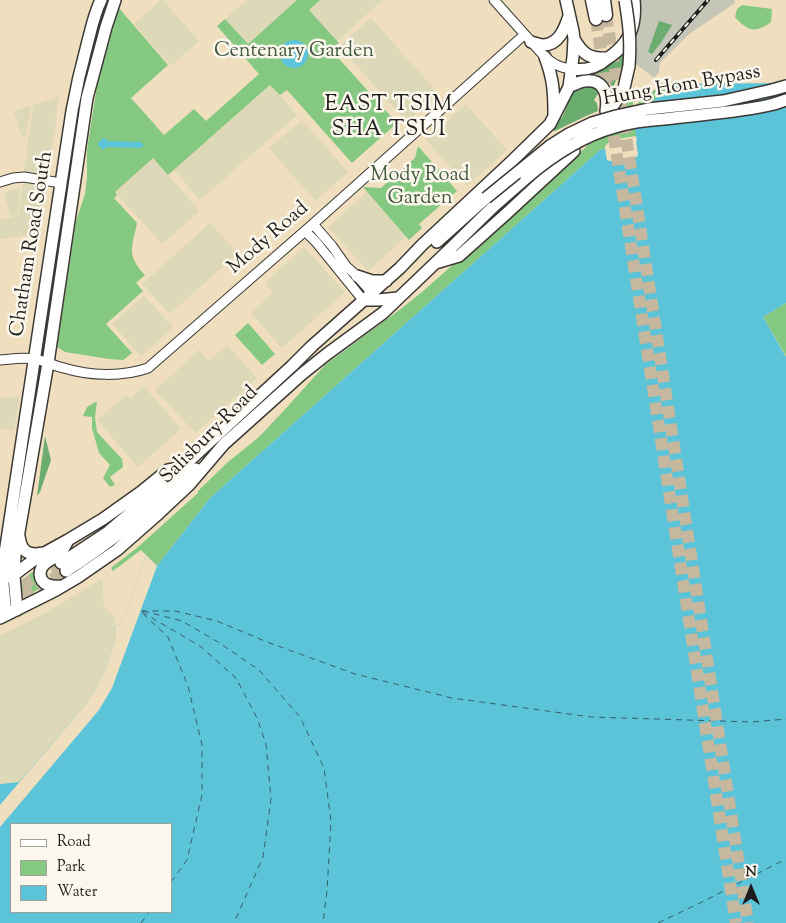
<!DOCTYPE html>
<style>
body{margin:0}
#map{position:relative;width:786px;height:923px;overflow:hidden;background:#efdfbf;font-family:"Sorts Mill Goudy",serif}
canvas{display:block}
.legend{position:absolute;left:10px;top:823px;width:162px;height:90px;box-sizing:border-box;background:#fbf7ec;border:1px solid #a29f99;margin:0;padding:6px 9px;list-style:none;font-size:15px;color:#1c1c1c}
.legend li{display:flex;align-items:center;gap:10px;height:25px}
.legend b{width:25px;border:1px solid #a29f99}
.north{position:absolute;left:726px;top:863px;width:50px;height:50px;-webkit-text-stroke:4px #fbf7ec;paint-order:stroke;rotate:0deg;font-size:14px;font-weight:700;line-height:20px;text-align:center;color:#1c1c1c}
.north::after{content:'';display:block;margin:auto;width:18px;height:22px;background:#1c1c1c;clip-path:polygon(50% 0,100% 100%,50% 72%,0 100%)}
</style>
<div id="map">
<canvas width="786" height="923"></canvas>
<ul class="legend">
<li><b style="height:6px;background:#fff"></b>Road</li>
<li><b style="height:14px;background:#84c881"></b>Park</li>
<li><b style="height:14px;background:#5cc4d9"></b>Water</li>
</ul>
<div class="north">N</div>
</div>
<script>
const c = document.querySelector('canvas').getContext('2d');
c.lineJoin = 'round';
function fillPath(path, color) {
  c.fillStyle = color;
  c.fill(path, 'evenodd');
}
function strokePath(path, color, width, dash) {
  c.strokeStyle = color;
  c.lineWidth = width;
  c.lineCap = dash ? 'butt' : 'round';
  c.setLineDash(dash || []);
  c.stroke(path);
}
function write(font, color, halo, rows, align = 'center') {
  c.font = font + ' "Sorts Mill Goudy",serif';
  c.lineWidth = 5;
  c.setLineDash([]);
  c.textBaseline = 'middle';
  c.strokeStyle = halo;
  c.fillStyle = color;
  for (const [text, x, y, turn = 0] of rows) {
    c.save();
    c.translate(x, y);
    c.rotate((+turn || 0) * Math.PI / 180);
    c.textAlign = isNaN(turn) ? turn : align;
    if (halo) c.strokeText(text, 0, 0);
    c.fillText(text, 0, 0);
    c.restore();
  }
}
const built = new Path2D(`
 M161,0H163L199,41L171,66L134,24Z
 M247,0H297L247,44L225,19Z
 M320,0H383L337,41L309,10Z
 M371,18L439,94L407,122L339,46Z
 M271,85L297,115L200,200L174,170Z
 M59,97L56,116L45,115L57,117L47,175L24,172L33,105Z
 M466,104L507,150L467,186L426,140Z
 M31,106L26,136L22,138L14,111Z
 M302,120L348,172L315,201L269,148Z
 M153,158L200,211L162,244L115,192Z
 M23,182L42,185L45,187V190L40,234L0,239V220L19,215Z
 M20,188L18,214L10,216L4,192Z
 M367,192L407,236L368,271L328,227Z
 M210,223L238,253L170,314L142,284Z
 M304,247L345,292L282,348L251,313L273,293L265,283Z
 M144,296L173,327L141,356L112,324Z
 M227,344L257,378L195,433L155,390L199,350L209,361Z
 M144,386L181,429L138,467L97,420L126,395L130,399Z
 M20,396L14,431L0,428V398Z
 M102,579L104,607L115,617L116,638L105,670L95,690L86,704L19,782L0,784V636L47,612Z`);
const industrial = new Path2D(`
 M637,0H734L735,3L689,34L660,63L659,72L654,78L636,64L638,7Z`);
const green = new Path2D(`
 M297,0H320L309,10L339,43L331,50L397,123L352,163L287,90L280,95L270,85L168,175L153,158L115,192L117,195L114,198L137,223C132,248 126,255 145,275L136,283L143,291L106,324L132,353L123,360L109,359L65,352L57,347L76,221L85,194L87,178V150L98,80L118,7L168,65L131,98L164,135L194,109L206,121L259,74L217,26L225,19L248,44Z
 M742,5L772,9L771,22C756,33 748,32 735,17L737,9Z
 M656,83L673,84L634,119L636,136L611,140L605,146V149L600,150L210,498L157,566L141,550L113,571L111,568L138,547L198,493V491L228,462L259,437L289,405L325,365L402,308L422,292L584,149L632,96L634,109L638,108L637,104L640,101L642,103L657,87Z
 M418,146L457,191L419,224L422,228L409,240L363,187L381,188L415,158Z
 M786,303V356L763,317Z
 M248,323L275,354L262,365L235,335Z
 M95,402H97L95,417L97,432L122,459L123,467L110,477L115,485L110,487L103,478L110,465L99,453L92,428V417L83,416L87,407Z
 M39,567L35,575L36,581L41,588L24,597L21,581Z`);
const forest = new Path2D(`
 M659,21L672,25L662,41L652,54L648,52Z
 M624,51L623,66L613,87C607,80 602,76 594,73L600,70Z
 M590,86L599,92L594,100L597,103L598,111L586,116L555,131L553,130L552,129L563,116L573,91L578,87Z
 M45,436L51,460L40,492L37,496Z`);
const water = new Path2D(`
 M280 54a14 14 0 1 1 28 0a14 14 0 1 1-28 0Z
 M786,83V303L763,317L786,357V923H0V784L19,782L86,704L95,690L105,670L116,638L115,625L121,624L146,555L157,566L210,498L600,150L605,149L607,160L610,161L637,157L638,154L636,142L637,141L633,119L673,84ZM11,824H171V912H11Z
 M104,137L107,141L141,142L144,145L140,148L107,147L103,150L97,144Z`);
const pier = new Path2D(`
 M146,555L157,566L112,688L99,710L0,827V805L86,704L95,690L105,670L116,638L115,625L121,624Z`);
const ferry = new Path2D(`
 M143,611L182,621L218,642L259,670L300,717L324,768L331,821L327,891L323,923
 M142,612L200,646L236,678L257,718L266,744L271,799L263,857L234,923
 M171,882L187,860L202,795V745L188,686L168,637L140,611H175L217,621L267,642L355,674L452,698L591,717L752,722L786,719
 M141,923L149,912
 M658,923L700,903L786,859`);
const majorTunnel = new Path2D(`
 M8,594L61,563
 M8,603L66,571`);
const highwayTunnel = new Path2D(`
 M606,15L629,156L748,923
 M596,19L608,98
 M611,118L736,923`);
const minor = new Path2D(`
 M494,0L545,57C554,64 560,68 571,69
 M0,182L13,178L24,177L61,183
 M313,224L332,246L346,266L357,276L372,293
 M305,231L316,242L363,300
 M0,360C11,359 24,357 35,359C45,361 54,366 64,368C89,376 123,377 148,368L313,224L524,35`);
const major = new Path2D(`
 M574,39C583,55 590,59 608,58
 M531,42C535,43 539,45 543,45C559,45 565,28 569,16
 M545,57C553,78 554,91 554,114
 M571,69C586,71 597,68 608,58C611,56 614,54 617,51C632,38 636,19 634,0
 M569,87C572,85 576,84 580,82C602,76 609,92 606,111
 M772,90L786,86
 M774,104L786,100
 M609,112L624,88L629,66
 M437,242L486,198
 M439,262L459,256L506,214L574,151
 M357,276L372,281H386
 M363,300H378L398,298
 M19,536C21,552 28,556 44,553
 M61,563L108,532L167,482L190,460L292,366L312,346L400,268L422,245L511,162L550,124L569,87L573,57L574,39L573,31L566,0
 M66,571C113,541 154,506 196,469
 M11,577L39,556L68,540L103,519L141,492L168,470L181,468
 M62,586C53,587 41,586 40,574C40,571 41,569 42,567C46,561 53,559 58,555C62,552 65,546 67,542
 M17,610L14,576L15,555L48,363L87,98L106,27L115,0
 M6,615L3,584L5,553L72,111C76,89 81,67 87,45C91,30 94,14 101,0
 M0,618L56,590L78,577L117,550L158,514L189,485L224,444L302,374L327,354L383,313L451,248L494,206L526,178`);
const highway = new Path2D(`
 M592,0L596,19
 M604,0L606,15`);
const rail = new Path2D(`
 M656,60L708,0`);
const majorBridge = new Path2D(`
 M625,0C629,24 631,41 629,66
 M526,178C553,155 582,136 615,127C631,122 648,120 664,119C701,114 738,113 774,104
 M486,198L550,146L569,134L592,123L616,116L648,109L723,101L772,90`);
const parkNames = [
 ["Centenary Garden",294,53],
 ["Mody Road",420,177],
 ["Garden",420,200]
];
const streetNames = [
 ["Hung Hom Bypass",682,87,-10],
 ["Mody Road",269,239,-41],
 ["Chatham Road South",33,244,-81],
 ["Salisbury Road",210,436,-45]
];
const quarterNames = [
 ["EAST TSIM",389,106],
 ["SHA TSUI",389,131]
];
fillPath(built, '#ddd8b7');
fillPath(industrial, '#c5c5b8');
fillPath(green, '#84c881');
fillPath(forest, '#6bac6f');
fillPath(water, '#5cc4d9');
fillPath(pier, '#efdfbf');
strokePath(ferry, '#365f68', 1, [6, 5]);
strokePath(majorTunnel, '#c5b89e', 11, [11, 5.5]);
strokePath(highwayTunnel, '#c5b89e', 12, [12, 6]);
strokePath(minor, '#3c3934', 11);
strokePath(major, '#3c3934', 14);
strokePath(highway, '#3c3934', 15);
strokePath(minor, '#fff', 9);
strokePath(major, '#fff', 11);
strokePath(highway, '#fff', 12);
strokePath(rail, '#1c1c1c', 4);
strokePath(rail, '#fbf7ec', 2, [5.5]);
strokePath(majorBridge, '#3c3934', 14, []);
strokePath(majorBridge, '#fff', 11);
write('20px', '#40583f', '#fbf7ec', parkNames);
write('20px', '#1c1c1c', '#fbf7ec', streetNames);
c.letterSpacing = '1px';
write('22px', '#1c1c1c', '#fbf7ec', quarterNames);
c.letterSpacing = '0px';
</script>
